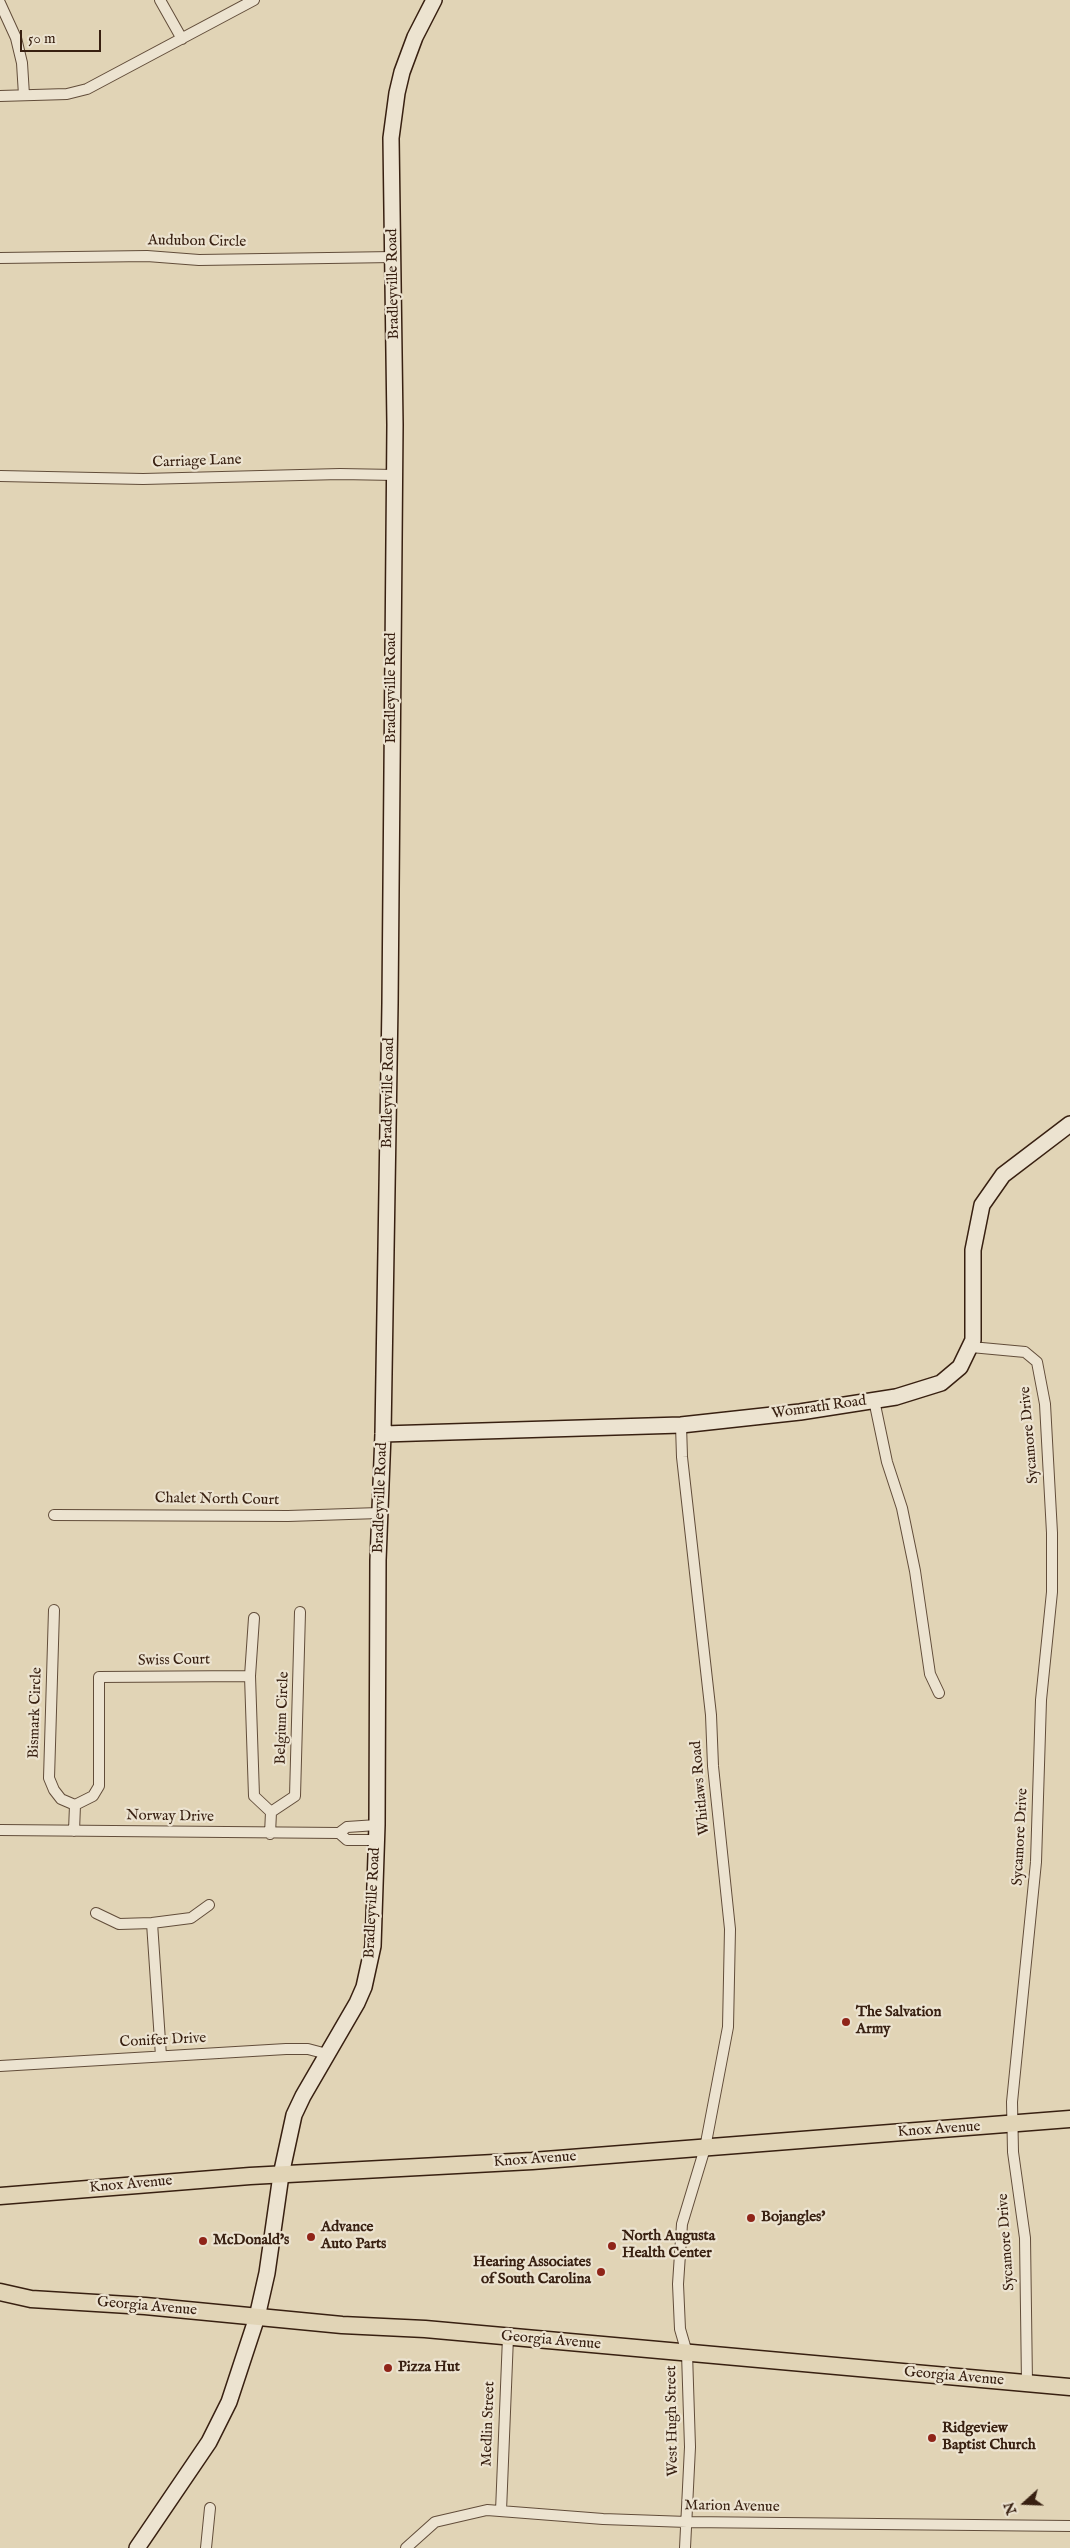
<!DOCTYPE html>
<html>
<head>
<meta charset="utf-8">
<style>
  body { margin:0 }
  #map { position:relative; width:1070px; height:2548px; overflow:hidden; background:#e1d4b6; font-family:"IM FELL English",serif }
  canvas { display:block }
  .north { position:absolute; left:1000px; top:2478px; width:50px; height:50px; -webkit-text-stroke:4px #ece3d0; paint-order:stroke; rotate:250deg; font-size:14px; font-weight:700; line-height:20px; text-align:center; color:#382011 }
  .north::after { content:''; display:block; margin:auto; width:18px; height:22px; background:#382011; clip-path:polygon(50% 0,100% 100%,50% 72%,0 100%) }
  .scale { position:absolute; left:20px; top:30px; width:81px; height:22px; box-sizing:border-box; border:2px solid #382011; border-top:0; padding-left:6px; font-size:15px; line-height:18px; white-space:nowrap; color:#382011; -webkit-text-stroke:4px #ece3d0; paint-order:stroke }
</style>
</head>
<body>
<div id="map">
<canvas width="1070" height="2548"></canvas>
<div class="north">N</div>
<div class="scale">50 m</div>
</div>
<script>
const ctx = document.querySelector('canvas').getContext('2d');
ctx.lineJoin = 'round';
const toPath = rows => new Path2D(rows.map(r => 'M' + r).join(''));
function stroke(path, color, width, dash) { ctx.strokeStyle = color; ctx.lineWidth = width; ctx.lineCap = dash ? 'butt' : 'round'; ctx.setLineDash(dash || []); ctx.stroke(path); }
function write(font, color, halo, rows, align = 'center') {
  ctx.font = font + ' "IM FELL English",serif'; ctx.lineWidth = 4.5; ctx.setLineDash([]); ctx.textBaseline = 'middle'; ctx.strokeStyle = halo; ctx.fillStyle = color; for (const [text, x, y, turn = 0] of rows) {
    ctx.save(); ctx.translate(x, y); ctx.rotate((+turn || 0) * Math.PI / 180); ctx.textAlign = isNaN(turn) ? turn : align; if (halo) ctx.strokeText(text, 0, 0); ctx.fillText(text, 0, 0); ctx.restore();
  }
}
const street = toPath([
  [160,0,182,39],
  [0,3,16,38,22,63,24,95],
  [0,96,67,94,87,89,254,0],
  [0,258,147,256,199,260,393,257],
  [0,476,143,479,340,474,395,475],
  [971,1347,1025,1352,1037,1362,1045,1404,1052,1533,1052,1592,1041,1700,1036,1862,1012,2102,1013,2152,1025,2238,1027,2383],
  [874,1400,887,1462,902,1508,915,1571,930,1674,939,1693],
  [681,1425,682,1457,711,1715,713,1766,730,1929,728,2027,705,2148,682,2224,678,2284,680,2329,687,2353,690,2447,685,2548],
  [54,1515,288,1516,379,1513],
  [54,1610,49,1778,54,1790,61,1799,75,1805],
  [254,1618,250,1676,254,1796,271,1812,270,1834],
  [271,1812,295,1796,300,1612],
  [0,1830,339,1833,347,1827,377,1825],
  [74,1831,75,1805,93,1796,99,1786,99,1677,250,1676],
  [339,1833,347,1840,376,1840],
  [96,1913,119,1924,152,1923,191,1918,209,1905],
  [152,1923,161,2056],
  [0,2066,286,2049,308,2049,327,2054],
  [501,2511,508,2337],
  [206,2548,210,2508],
  [406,2548,435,2522,487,2510,603,2519,687,2522,1070,2526]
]);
const secondary = toPath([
  [383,1434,681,1425,800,1412,896,1397,941,1383,960,1367,973,1340,973,1250,982,1205,1003,1175,1070,1124],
  [137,2548,209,2442,229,2402,257,2317,267,2273,281,2175,294,2115,303,2096,357,2003,364,1987,373,1946,377,1825,378,1560,383,1434,390,1004,395,425,391,138,397,93,402,72,415,37,434,0]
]);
const primary = toPath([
  [0,2196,250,2176,532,2161,1070,2119],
  [0,2292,31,2299,145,2306,342,2325,425,2329,1070,2387]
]);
const markers = [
  [846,2022,5,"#8f2418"],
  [751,2218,5,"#8f2418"],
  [311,2237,5,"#8f2418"],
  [203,2241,5,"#8f2418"],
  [612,2246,5,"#8f2418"],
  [601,2272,5,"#8f2418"],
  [388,2368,5,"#8f2418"],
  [932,2438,5,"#8f2418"]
];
const streetNames = [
  ["Audubon Circle",197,242,1],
  ["Bradleyville Road",394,284,-91],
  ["Carriage Lane",197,462,-2],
  ["Bradleyville Road",392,688,-90],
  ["Bradleyville Road",389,1093,-89],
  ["Womrath Road",819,1408,-8],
  ["Sycamore Drive",1030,1435,-95],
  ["Bradleyville Road",381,1498,-88],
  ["Chalet North Court",217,1500,1],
  ["Swiss Court",174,1661,-1],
  ["Bismark Circle",36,1713,-88],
  ["Belgium Circle",283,1718,-88],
  ["Whitlaws Road",701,1788,-95],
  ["Norway Drive",170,1817,1],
  ["Sycamore Drive",1021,1837,-87],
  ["Bradleyville Road",373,1903,-87],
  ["Conifer Drive",163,2041,-3],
  ["Knox Avenue",939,2130,-4],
  ["Knox Avenue",535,2160,-4],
  ["Knox Avenue",131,2185,-5],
  ["Sycamore Drive",1007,2242,-94],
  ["Georgia Avenue",147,2307,5],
  ["Georgia Avenue",551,2341,5],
  ["Georgia Avenue",954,2377,5],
  ["West Hugh Street",673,2421,-91],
  ["Medlin Street",489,2424,-88],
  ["Marion Avenue",732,2507,1]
];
const poiNames = [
  ["The Salvation",856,2013],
  ["Army",856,2030],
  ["Bojangles'",761,2218],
  ["Advance",321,2228],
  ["Auto Parts",321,2245],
  ["North Augusta",622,2237],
  ["Health Center",622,2254],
  ["McDonald's",213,2241],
  ["Hearing Associates",591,2263,"right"],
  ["of South Carolina",591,2280,"right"],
  ["Pizza Hut",398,2368],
  ["Ridgeview",942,2429],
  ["Baptist Church",942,2446]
];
stroke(street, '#624d3a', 12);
stroke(secondary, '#382011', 18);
stroke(primary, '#382011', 19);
stroke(street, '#ece3d0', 10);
stroke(secondary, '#ece3d0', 15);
stroke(primary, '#e1d4b6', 16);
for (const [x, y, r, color] of markers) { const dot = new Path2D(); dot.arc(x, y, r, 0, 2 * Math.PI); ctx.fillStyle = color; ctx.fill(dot); stroke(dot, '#ece3d0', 2); }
write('15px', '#382011', '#ece3d0', streetNames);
write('bold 15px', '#382011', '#ece3d0', poiNames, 'left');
</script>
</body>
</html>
